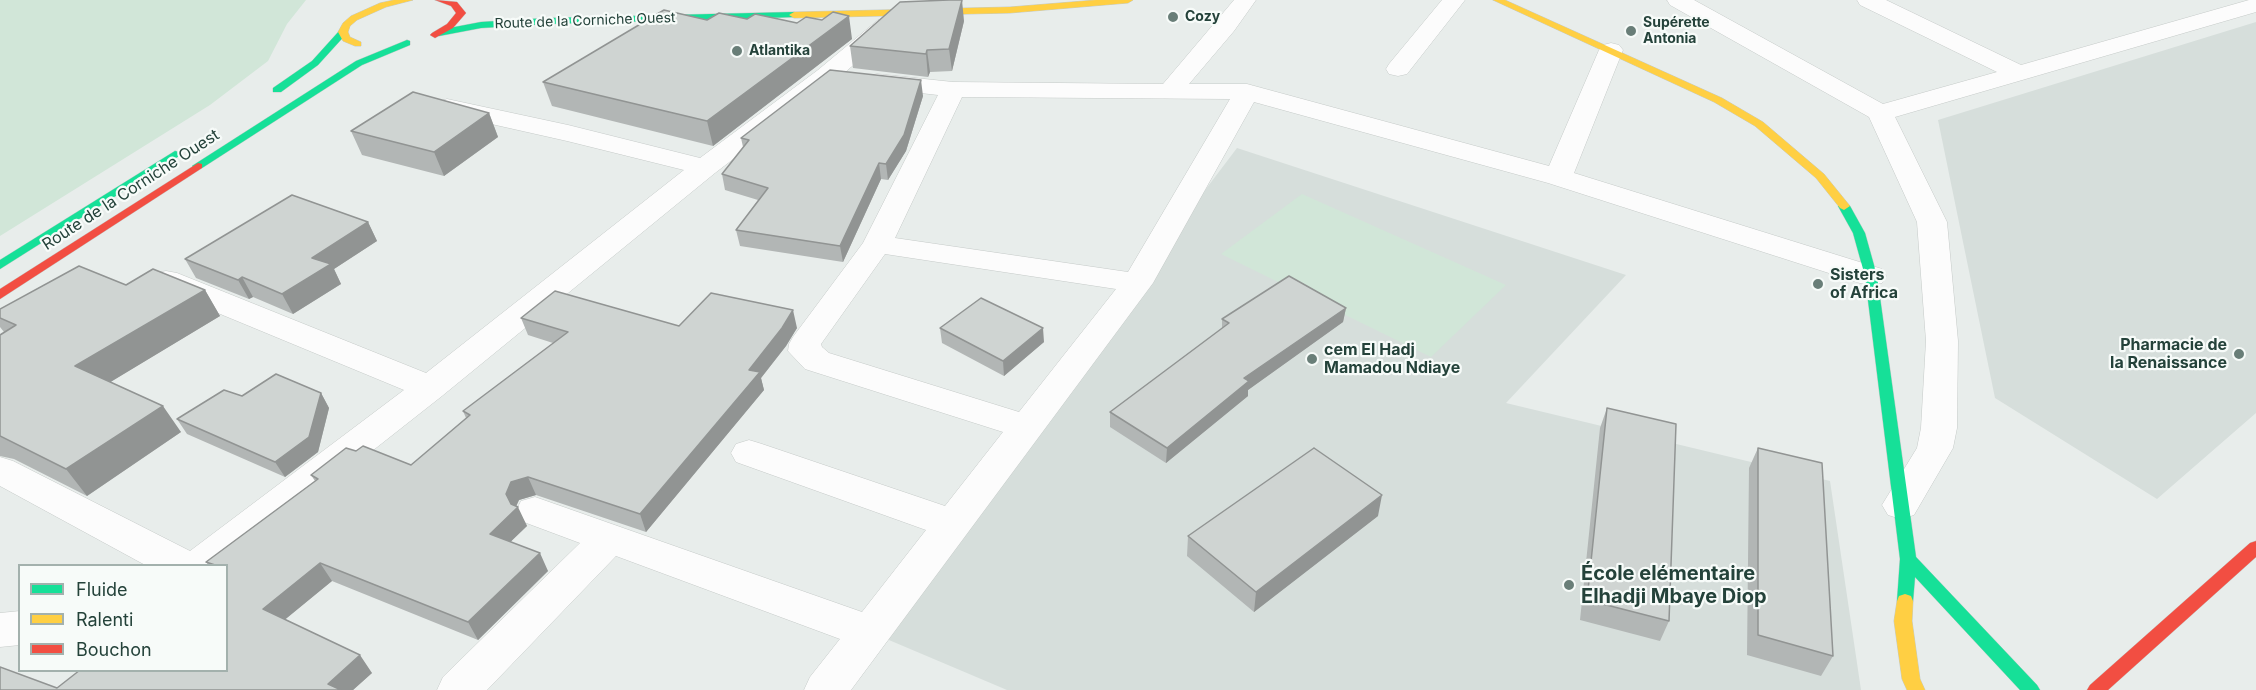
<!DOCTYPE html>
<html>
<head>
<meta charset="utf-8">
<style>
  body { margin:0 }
  #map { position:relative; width:2256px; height:690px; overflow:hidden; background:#e8edeb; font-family:Inter,sans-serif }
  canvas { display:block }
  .legend { position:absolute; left:18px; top:564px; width:210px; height:108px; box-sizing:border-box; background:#f7fbf9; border:2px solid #a3b1ad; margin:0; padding:8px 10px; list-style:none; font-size:18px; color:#24423a }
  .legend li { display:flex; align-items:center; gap:12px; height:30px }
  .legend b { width:30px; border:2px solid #a3b1ad }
</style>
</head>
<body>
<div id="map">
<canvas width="2256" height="690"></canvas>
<ul class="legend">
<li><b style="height:8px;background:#16e098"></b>Fluide</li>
<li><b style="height:8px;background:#ffcf43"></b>Ralenti</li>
<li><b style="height:8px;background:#f24e42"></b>Bouchon</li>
</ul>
</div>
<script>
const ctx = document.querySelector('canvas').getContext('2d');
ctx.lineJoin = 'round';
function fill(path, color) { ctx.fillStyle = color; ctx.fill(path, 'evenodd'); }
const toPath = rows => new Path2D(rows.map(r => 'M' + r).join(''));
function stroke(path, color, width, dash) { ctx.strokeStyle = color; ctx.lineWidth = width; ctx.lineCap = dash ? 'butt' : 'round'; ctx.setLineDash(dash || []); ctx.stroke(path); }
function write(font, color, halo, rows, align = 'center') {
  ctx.font = font + ' Inter,sans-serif'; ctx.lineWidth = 4.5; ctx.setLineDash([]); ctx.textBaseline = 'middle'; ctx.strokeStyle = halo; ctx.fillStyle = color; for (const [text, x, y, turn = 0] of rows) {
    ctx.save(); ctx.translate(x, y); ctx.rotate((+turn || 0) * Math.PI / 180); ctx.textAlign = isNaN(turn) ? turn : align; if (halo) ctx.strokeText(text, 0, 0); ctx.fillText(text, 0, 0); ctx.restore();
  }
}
const built = toPath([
  [2256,22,2256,413,2157,499,1995,398,1938,120],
  [1237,148,1626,275,1506,403,1830,481,1861,690,1007,690,870,632]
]);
const green = toPath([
  [0,0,306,0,287,24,268,61,210,105,0,236],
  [1302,194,1506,285,1431,357,1221,254]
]);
const street = toPath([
  [1234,0,1256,0,1234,31,1189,84,1247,84,1549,166,1599,50,1603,45,1611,43,1619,45,1623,50,1574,173,1882,269,1886,276,1882,283,1871,285,1860,283,1548,183,1254,102,1153,283,851,690,804,690,810,677,840,639,616,556,487,690,437,690,443,677,580,543,521,521,516,511,521,501,535,497,862,612,926,530,736,462,731,453,736,444,749,440,762,444,945,506,1003,432,805,369,788,351,789,344,793,337,863,243,938,95,877,88,868,86,865,81,868,76,877,74,953,82,1163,84,1234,0],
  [962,97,1230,99,1128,272,895,238,962,97],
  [885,254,1116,289,1019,412,829,353,822,347,821,344,885,254],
  [1442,0,1465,0,1407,74,1398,76,1389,74,1386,69,1389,64,1442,0],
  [1667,0,1694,0,1883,104,1997,72,1860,5,1857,0,1886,0,2021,65,2249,0,2256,0,2256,12,1895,117,1947,222,1958,341,1957,428,1953,448,1914,515,1901,519,1888,515,1882,505,1917,448,1921,428,1926,341,1917,222,1869,117,1670,5,1667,0],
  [886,18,894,20,897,25,894,30,836,80,715,173,442,396,226,566,147,566,0,486,0,457,13,461,190,551,404,390,155,287,151,280,155,273,166,271,177,273,426,373,684,170,567,141,438,112,434,107,438,102,447,99,568,125,700,158,818,70,878,20,886,18],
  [20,611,20,645,0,647,0,613,20,611]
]);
const fast = toPath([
  [794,12,799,15,797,17,547,24,481,28,439,36,434,33,439,30,481,22,547,18,794,12],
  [340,30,348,32,318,65,281,92,273,92,273,88,312,61,340,30],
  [407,40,410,41,410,45,362,65,202,168,194,168,192,166,356,61,407,40],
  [175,151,179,152,179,156,0,269,0,260,175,151],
  [1844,202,1850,206,1865,233,1877,276,1916,557,2037,685,2040,690,2020,690,1915,577,1913,601,1911,606,1905,608,1899,606,1897,601,1900,559,1865,276,1853,233,1838,206,1844,202]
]);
const slow = toPath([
  [394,0,413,0,386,7,357,20,350,26,348,32,350,37,361,42,361,46,355,46,343,41,338,32,343,23,351,16,380,3,394,0],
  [1096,0,1133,0,1128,3,1010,13,794,18,789,15,794,12,1010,7,1096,0],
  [1493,0,1505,0,1722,98,1763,122,1824,174,1850,206,1844,210,1840,208,1816,178,1755,126,1714,102,1493,0],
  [1905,594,1911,596,1913,601,1912,621,1920,679,1925,690,1907,690,1902,679,1894,621,1897,601,1899,596,1905,594]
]);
const jam = toPath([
  [435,0,457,2,466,13,453,28,435,38,430,35,432,33,447,24,456,13,451,6,435,0],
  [198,163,202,164,202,168,0,299,0,289,198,163],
  [2256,541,2256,557,2108,690,2087,690,2090,685,2250,543,2256,541]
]);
const wall = toPath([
  [747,19,852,39,713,146,552,106,543,82,707,20],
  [964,21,952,71,930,72,928,77,853,68,850,46],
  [923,96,906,151,888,180,881,179,843,262,740,246,736,230,758,200,725,190,722,174,743,147,741,138],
  [489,113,498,137,444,176,362,155,351,131],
  [368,222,377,241,334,269,341,284,293,314,253,297,249,299,196,278,185,259],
  [126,285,205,290,220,316,110,382,181,432,87,496,14,459,0,456,0,335,4,332,0,327,0,309],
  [1346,308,1343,322,1248,390,1248,396,1166,463,1110,427,1110,412,1222,329,1222,319],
  [521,318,679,326,797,328,786,346,761,378,764,390,646,532,536,495,519,500,516,506,527,526,510,542,548,571,478,640,332,581,285,619,372,673,353,690,0,690,57,688,226,566,209,566,206,562,315,481,311,475,356,451,411,465,466,418,463,411,553,343,528,335],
  [940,328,1044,342,1004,376,942,343],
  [321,393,329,408,318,452,285,477,187,434,177,419],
  [1607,408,1669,621,1660,641,1580,620,1600,428],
  [1758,448,1833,656,1821,676,1747,655,1749,468],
  [1378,516,1254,612,1187,556,1188,536]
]);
const shadedWall = toPath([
  [962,0,964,21,952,71,949,49],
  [849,16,852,39,713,146,707,121],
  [927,50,930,72,928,77,926,54],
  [921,80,923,96,906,151,888,180,886,164],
  [489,113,498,137,444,176,434,152],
  [879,163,881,179,843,262,840,246],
  [368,222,377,241,334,269,341,284,293,314,282,294,312,258],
  [242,277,253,297,249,299,238,280],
  [205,290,220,316,94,392,75,366],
  [1346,308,1343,322,1248,390,1248,396,1166,463,1167,448,1244,378],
  [793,310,797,328,786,346,761,378,764,390,646,532,640,514,749,370],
  [1043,328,1044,342,1004,376,1003,361],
  [321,393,329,408,318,452,285,477,275,462],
  [163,406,181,432,87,496,66,469],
  [528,477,536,495,519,500,514,511,518,507,527,526,499,553,490,534,511,482],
  [1382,495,1378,516,1254,612,1256,592],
  [540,553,548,571,478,640,468,622],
  [320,563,332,581,276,627,263,609],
  [360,655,372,673,353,690,332,690,328,684]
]);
const building = toPath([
  [949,0,962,0,949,49,927,50,926,54,850,46,900,2,949,0],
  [664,10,707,20,719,13,747,19,755,14,797,23,806,17,822,20,833,12,849,16,707,121,543,82,664,10],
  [830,70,921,80,904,135,886,164,879,163,840,246,736,230,768,188,722,174,749,140,741,138,830,70],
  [413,92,489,113,434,152,351,131,413,92],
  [292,195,368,222,312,258,331,264,282,294,242,277,238,280,185,259,292,195],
  [79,266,126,285,153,269,205,290,75,366,163,406,66,469,0,436,0,335,16,325,0,318,0,309,79,266],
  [1289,276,1346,308,1244,378,1249,381,1167,448,1110,412,1229,323,1222,319,1289,276],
  [555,291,679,326,711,293,793,310,782,328,749,370,760,372,640,514,528,477,511,482,506,494,511,504,518,507,490,534,540,553,468,622,320,563,263,609,360,655,328,684,341,690,0,690,0,667,57,688,80,670,226,670,226,566,214,566,215,565,206,562,318,479,311,475,346,448,356,451,363,446,411,465,470,415,463,411,568,332,521,318,555,291],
  [981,298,1043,328,1003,361,940,328,981,298],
  [276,374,321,393,309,437,275,462,177,419,224,390,242,396,276,374],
  [1607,408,1676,424,1669,621,1587,600,1607,408],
  [1314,448,1382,495,1256,592,1188,536,1314,448],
  [1758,448,1822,463,1833,656,1758,635,1758,448]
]);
const markers = [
  [1173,17,6,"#697e78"],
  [1631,31,6,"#697e78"],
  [737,51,6,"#697e78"],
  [1818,284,6,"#697e78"],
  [2239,354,6,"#697e78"],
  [1312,359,6,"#697e78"],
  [1569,585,6,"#697e78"]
];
const farPoinames = [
  ["Cozy",1185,17],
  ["Supérette",1643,23],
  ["Antonia",1643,39],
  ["Atlantika",749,51]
];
const farStreetnames = [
  ["Route de la Corniche Ouest",585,21,-2]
];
const streetNames = [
  ["Route de la Corniche Ouest",131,190,-33]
];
const poiNames = [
  ["Sisters",1830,275],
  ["of Africa",1830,293],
  ["Pharmacie de",2227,345,"right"],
  ["la Renaissance",2227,363,"right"],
  ["cem El Hadj",1324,350],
  ["Mamadou Ndiaye",1324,368]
];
const nearPoinames = [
  ["École elémentaire",1581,574],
  ["Elhadji Mbaye Diop",1581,597]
];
fill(built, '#d6dedb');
fill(green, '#d1e6d8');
stroke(street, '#c5cac8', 1);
stroke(fast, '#c3cbc8', 1);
stroke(slow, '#c3cbc8', 1);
stroke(jam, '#c3cbc8', 1);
fill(street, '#fcfcfc');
fill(fast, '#16e098');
fill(slow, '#ffcf43');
fill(jam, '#f24e42');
fill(wall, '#b2b6b5');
fill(shadedWall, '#919493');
fill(building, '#cfd4d2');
stroke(building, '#919493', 1.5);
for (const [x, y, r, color] of markers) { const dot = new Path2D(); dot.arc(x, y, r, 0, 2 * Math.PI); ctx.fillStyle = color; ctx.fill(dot); stroke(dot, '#f7fbf9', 2); }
write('bold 14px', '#24423a', '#f7fbf9', farPoinames, 'left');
write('14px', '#24423a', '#f7fbf9', farStreetnames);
write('16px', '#24423a', '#f7fbf9', streetNames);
write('bold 16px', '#24423a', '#f7fbf9', poiNames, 'left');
write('bold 20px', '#24423a', '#f7fbf9', nearPoinames, 'left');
</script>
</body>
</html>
